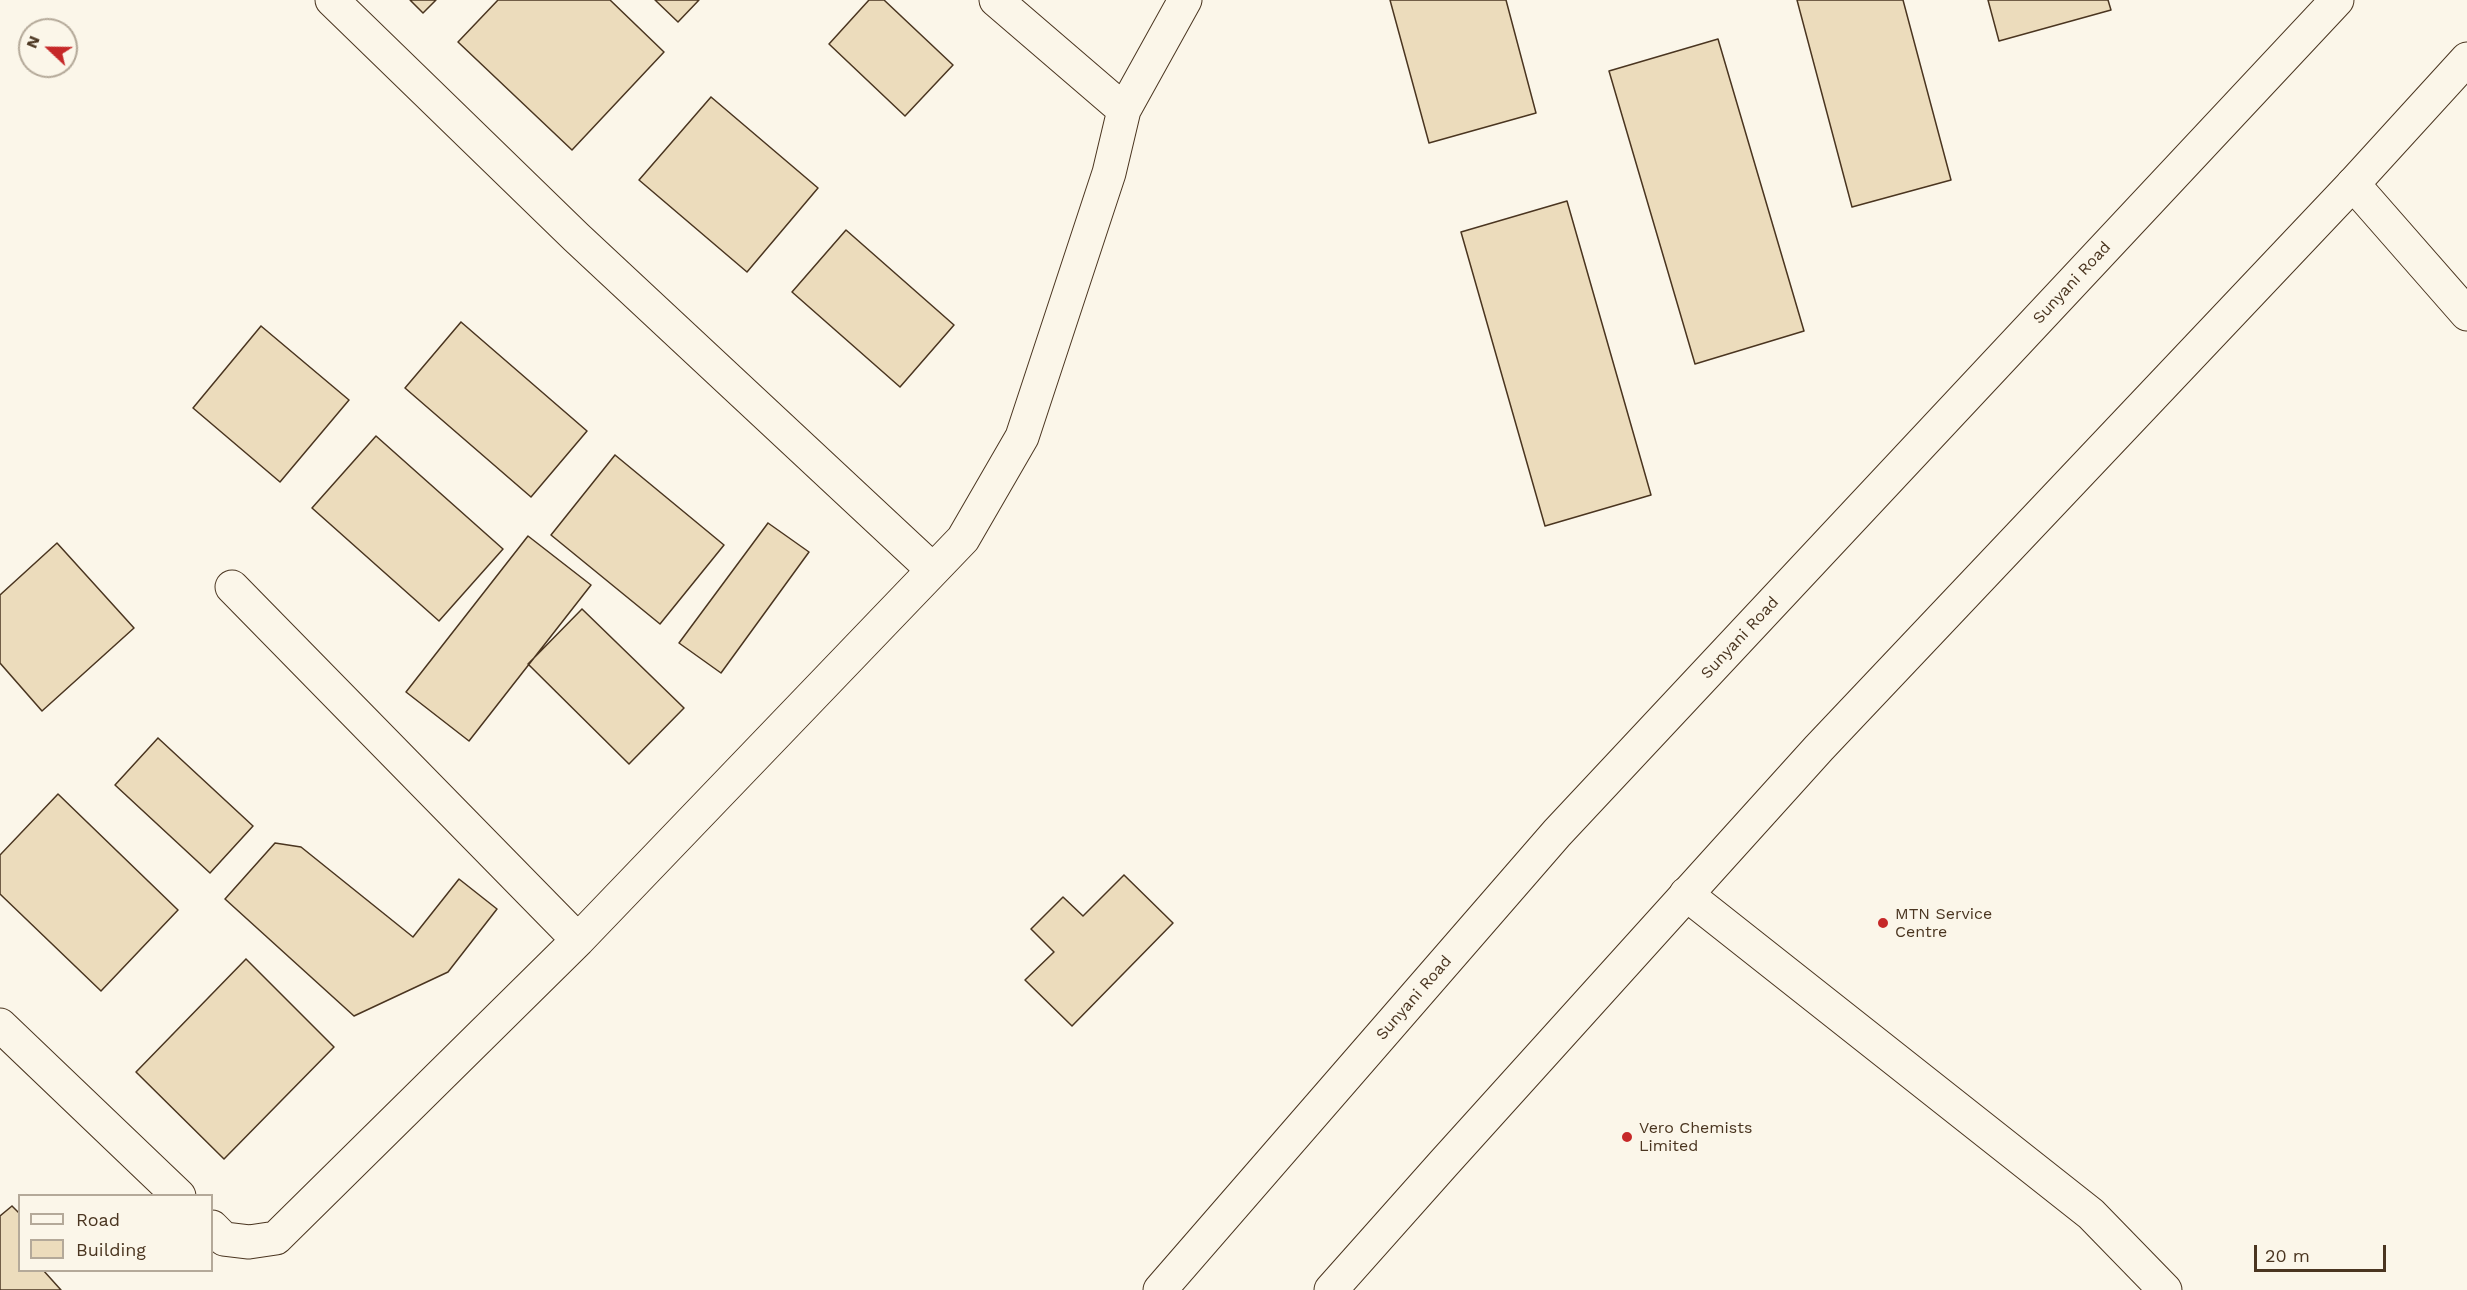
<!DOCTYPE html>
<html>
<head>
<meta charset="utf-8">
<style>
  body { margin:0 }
  #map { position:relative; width:2467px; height:1290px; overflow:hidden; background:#fbf6e9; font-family:"Work Sans",sans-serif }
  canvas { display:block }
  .legend { position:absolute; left:18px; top:1194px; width:195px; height:78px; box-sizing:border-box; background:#fbf6e9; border:2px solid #b4a999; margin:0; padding:8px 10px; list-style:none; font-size:18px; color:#4a3520 }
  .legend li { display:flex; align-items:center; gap:12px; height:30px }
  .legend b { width:30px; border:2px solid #b4a999 }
  .north { position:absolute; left:18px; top:18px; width:60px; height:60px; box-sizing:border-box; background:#fbf6e9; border:2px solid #b4a999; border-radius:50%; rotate:292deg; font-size:16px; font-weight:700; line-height:24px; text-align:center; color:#4a3520 }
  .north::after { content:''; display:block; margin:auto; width:21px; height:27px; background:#c62828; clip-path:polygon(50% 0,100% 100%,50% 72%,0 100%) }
  .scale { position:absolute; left:2254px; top:1245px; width:132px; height:27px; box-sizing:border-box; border:3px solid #4a3520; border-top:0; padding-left:8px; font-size:18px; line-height:21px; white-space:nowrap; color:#4a3520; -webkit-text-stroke:4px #fbf6e9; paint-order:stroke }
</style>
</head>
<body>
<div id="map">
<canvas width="2467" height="1290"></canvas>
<ul class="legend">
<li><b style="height:8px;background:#fbf6e9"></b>Road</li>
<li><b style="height:16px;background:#ecdcbc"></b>Building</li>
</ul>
<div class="north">N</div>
<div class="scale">20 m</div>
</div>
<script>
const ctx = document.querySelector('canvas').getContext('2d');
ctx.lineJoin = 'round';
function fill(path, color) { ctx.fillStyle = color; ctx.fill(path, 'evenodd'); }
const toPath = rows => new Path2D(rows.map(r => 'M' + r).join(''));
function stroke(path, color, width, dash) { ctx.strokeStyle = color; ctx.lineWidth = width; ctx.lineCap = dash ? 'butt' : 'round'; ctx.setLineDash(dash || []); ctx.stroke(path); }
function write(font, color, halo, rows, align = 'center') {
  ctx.font = font + ' "Work Sans",sans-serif'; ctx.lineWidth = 4.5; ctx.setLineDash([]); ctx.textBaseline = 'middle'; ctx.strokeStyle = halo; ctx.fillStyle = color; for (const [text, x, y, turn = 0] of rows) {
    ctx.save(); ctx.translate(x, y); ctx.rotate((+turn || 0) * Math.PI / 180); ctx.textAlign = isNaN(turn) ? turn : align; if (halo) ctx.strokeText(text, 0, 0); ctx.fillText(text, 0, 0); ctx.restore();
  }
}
const building = toPath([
  [410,0,436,0,423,13,410,0],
  [498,0,610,0,664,52,572,150,458,42,498,0],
  [655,0,699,0,678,22,655,0],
  [869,0,884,0,953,65,905,116,829,44,869,0],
  [1390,0,1506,0,1536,113,1429,143,1390,0],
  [1797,0,1903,0,1951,180,1852,207,1797,0],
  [1988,0,2108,0,2111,10,1999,41,1988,0],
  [1718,39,1804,331,1695,364,1609,71,1718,39],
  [711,97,818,188,747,272,639,180,711,97],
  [1567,201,1651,495,1545,526,1461,232,1567,201],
  [846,230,954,325,900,387,792,292,846,230],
  [461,322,587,431,531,497,405,388,461,322],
  [261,326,349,400,280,482,193,408,261,326],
  [376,436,503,549,439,621,312,508,376,436],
  [615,455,724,545,660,624,551,535,615,455],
  [768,523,809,552,721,673,679,643,768,523],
  [528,536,591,585,469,741,406,692,528,536],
  [57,543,134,628,42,711,0,663,0,595,57,543],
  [582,609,684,708,629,764,528,664,582,609],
  [158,738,253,826,210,873,115,785,158,738],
  [58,794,178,910,101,991,0,894,0,855,58,794],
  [275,843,301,847,413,937,459,879,497,909,448,972,354,1016,225,899,275,843],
  [1124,875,1173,923,1072,1026,1025,980,1054,952,1031,929,1063,897,1083,916,1124,875],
  [246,959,334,1047,224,1159,136,1072,246,959],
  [12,1206,20,1214,20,1270,43,1270,61,1290,0,1290,0,1216,12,1206]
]);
const minor = toPath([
  [332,0,576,237,933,570],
  [996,0,1124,110],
  [2353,184,2467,314],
  [232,587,578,940],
  [1686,894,2091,1214,2165,1290],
  [0,1025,179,1196],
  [212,1227,224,1239,249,1242,276,1238,578,940,963,539,1022,437,1109,173,1124,110,1185,0]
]);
const primary = toPath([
  [1160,1290,1557,833,2337,0],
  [1331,1290,1444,1163,1819,748,2353,184,2467,59]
]);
const markers = [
  [1883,923,6,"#c62828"],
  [1627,1137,6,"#c62828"]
];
const streetNames = [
  ["Sunyani Road",2072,283,-47],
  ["Sunyani Road",1740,638,-47],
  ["Sunyani Road",1414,998,-49]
];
const poiNames = [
  ["MTN Service",1895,914],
  ["Centre",1895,932],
  ["Vero Chemists",1639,1128],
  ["Limited",1639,1146]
];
fill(building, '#ecdcbc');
stroke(building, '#4a3520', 1.5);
stroke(minor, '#4a3520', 35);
stroke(primary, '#4a3520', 35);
stroke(minor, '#fbf6e9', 33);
stroke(primary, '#fbf6e9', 33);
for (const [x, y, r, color] of markers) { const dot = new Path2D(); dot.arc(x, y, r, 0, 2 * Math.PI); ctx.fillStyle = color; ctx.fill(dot); stroke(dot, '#fbf6e9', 2); }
write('16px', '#4a3520', '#fbf6e9', streetNames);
write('16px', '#4a3520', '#fbf6e9', poiNames, 'left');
</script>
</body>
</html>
